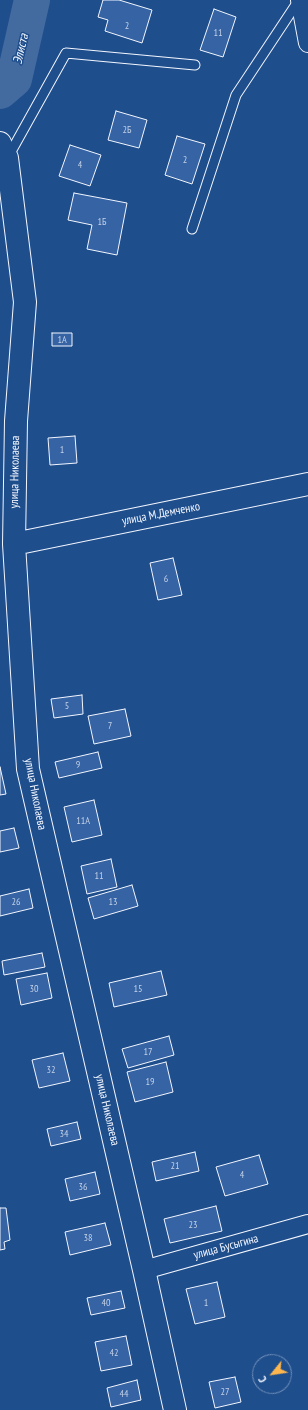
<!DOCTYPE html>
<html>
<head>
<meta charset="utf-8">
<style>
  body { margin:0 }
  #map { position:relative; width:308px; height:1410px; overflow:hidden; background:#1f4e8c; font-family:"PT Sans Narrow",sans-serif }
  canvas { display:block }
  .north { position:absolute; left:252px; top:1354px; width:40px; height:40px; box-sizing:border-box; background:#1f4e8c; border:1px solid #7391ba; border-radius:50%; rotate:240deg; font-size:11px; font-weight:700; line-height:16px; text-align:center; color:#f2f6ff }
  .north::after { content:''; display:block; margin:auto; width:14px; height:18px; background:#ffb74d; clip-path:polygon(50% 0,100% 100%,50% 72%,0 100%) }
</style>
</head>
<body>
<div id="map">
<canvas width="308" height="1410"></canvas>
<div class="north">С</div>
</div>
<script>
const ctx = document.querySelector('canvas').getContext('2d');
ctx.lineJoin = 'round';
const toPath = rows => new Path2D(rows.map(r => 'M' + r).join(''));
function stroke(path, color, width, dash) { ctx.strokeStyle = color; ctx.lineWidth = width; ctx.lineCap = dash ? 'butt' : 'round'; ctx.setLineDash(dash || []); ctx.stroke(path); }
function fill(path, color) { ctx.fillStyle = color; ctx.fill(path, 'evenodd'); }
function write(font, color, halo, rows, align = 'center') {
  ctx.font = font + ' "PT Sans Narrow",sans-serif'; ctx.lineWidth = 3; ctx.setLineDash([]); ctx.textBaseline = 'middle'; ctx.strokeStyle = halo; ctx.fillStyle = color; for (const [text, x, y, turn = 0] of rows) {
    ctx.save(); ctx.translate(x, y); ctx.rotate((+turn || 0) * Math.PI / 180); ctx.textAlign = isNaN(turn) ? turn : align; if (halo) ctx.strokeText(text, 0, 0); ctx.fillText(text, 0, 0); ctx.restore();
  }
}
const river = toPath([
  [0,91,14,79,32,0]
]);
const building = toPath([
  [103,0,119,0,152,10,142,43,105,31,108,20,98,17,103,0],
  [214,9,236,17,223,57,200,50,214,9],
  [116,111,147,120,139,148,108,140,116,111],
  [177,136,205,144,192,184,165,175,177,136],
  [70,145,101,155,90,186,59,176,70,145],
  [74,193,127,203,117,255,87,249,92,225,68,220,74,193],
  [52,333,72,333,72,346,52,346,52,333],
  [75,436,77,463,50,465,48,438,75,436],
  [173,558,182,595,158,600,150,563,173,558],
  [82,695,83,714,54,718,51,699,82,695],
  [125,709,131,736,94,744,88,716,125,709],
  [98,752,102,768,59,778,55,762,98,752],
  [0,767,6,794,0,795,0,767],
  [94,800,102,835,72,842,64,807,94,800],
  [14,828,19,848,0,852,0,831,14,828],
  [111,859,117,887,87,894,81,866,111,859],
  [132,885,138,906,94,919,88,898,132,885],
  [29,889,33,908,0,916,0,896,29,889],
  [42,953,45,967,4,975,2,961,42,953],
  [161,971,167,995,114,1007,109,983,161,971],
  [47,973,52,998,21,1005,16,979,47,973],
  [169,1036,174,1055,128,1068,122,1049,169,1036],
  [63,1053,70,1081,39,1088,32,1060,63,1053],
  [166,1062,173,1092,135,1102,127,1072,166,1062],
  [77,1122,81,1139,51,1146,47,1129,77,1122],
  [195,1152,199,1171,156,1181,152,1162,195,1152],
  [259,1155,268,1184,225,1196,216,1167,259,1155],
  [95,1172,100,1194,70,1201,65,1179,95,1172],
  [216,1206,222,1231,170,1243,164,1219,216,1206],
  [0,1208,6,1208,10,1240,4,1242,5,1249,0,1250,0,1208],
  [105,1223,111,1245,70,1255,65,1232,105,1223],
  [217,1282,225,1317,195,1324,186,1289,217,1282],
  [121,1291,125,1308,91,1315,87,1298,121,1291],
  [126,1336,132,1365,101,1371,95,1342,126,1336],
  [235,1377,241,1402,215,1408,209,1382,235,1377],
  [137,1380,141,1400,111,1407,107,1388,137,1380]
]);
const lane = toPath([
  [8,157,66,53,195,65],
  [192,229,236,95,299,0]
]);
const street = toPath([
  [300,0,308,43],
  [144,1270,308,1224]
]);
const secondary = toPath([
  [0,143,7,158,25,302,16,421,14,544,28,769,144,1270,175,1410],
  [14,544,308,484]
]);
const numberNames = [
  ["2",127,26],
  ["11",218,33],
  ["2Б",127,130],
  ["2",185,160],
  ["4",80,165],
  ["1Б",102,222],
  ["1А",62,340],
  ["1",62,450],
  ["6",166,579],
  ["5",67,706],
  ["7",110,726],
  ["9",78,765],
  ["11А",83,821],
  ["11",99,876],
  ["26",16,902],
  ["13",113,902],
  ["30",34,989],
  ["15",138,989],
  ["17",148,1052],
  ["32",51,1070],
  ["19",150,1082],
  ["34",64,1134],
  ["21",175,1166],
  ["4",242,1175],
  ["36",83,1187],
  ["23",193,1225],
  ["38",88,1238],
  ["40",106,1303],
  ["1",206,1303],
  ["42",114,1353],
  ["27",225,1392],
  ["44",124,1394]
];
const streetNames = [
  ["улица Николаева",15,472,-89],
  ["улица М.Демченко",161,514,-11],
  ["улица Николаева",35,794,79],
  ["улица Николаева",107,1110,77],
  ["улица Бусыгина",226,1247,-15]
];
const waterNames = [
  ["Элиста",21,49,-77]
];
stroke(river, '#446ba0', 36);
fill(building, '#3563a3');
stroke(building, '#f2f6ff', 1);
stroke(lane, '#f2f6ff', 11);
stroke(street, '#f2f6ff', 20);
stroke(secondary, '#f2f6ff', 24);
stroke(lane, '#1f4e8c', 9);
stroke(street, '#1f4e8c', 18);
stroke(secondary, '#1f4e8c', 22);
write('10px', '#c3d1e8', null, numberNames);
write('12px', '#f2f6ff', '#1f4e8c', streetNames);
write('italic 13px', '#f2f6ff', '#1f4e8c', waterNames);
</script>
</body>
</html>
